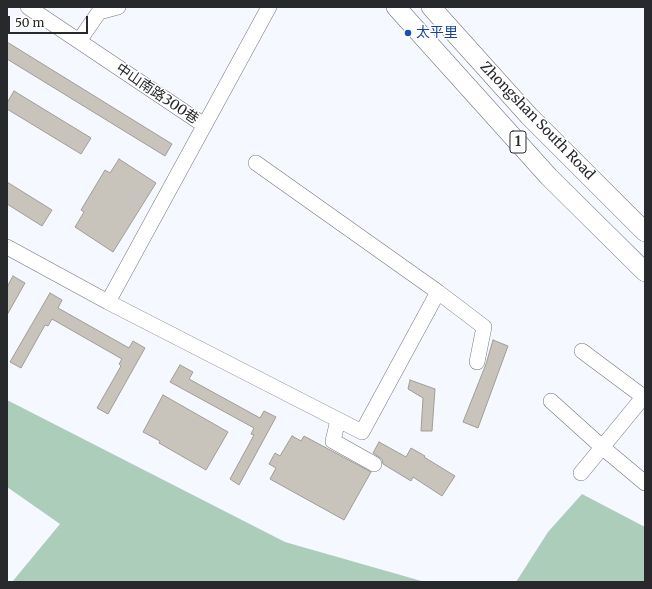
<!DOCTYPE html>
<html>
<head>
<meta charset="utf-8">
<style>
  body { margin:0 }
  #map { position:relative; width:652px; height:589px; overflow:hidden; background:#f6f8ff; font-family:Merriweather,serif }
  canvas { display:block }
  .frame { position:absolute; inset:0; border:8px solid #28292c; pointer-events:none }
  .scale { position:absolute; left:8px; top:16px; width:80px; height:18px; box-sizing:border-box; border:2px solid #28292c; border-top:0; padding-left:5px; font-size:12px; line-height:14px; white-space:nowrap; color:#28292c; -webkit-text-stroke:3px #fff; paint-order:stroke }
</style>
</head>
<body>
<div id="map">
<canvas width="652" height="589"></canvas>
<div class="frame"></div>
<div class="scale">50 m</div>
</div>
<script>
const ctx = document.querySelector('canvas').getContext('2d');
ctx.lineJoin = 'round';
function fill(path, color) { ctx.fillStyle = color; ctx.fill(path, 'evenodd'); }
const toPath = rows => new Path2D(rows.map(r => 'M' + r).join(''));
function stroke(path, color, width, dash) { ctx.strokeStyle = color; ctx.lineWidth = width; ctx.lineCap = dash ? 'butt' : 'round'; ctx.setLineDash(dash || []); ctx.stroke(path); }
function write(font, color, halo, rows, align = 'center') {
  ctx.font = font + ' Merriweather,"Noto Sans TC",serif'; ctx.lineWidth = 3; ctx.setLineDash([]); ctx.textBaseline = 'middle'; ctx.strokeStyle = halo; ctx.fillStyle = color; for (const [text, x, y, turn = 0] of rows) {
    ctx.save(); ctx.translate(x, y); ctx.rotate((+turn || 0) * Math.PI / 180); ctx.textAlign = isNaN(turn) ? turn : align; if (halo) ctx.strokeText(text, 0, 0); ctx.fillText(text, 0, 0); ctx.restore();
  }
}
const green = toPath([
  [7,400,285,542,425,582,12,582,60,524,7,487],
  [582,494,645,527,645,582,516,582,548,532]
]);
const building = toPath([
  [7,42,172,144,165,156,7,59,7,42],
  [14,91,91,138,81,154,7,109,7,103,14,91],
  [119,159,156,183,113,252,75,227,84,212,81,210,105,170,110,173,119,159],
  [7,182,52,210,42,226,7,204,7,182],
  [13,276,25,283,7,315,7,287,13,276],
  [50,293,62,300,58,308,129,348,133,341,145,348,108,414,97,408,121,366,119,364,122,359,52,319,48,326,45,325,21,368,10,362,50,293],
  [493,340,508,346,478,428,463,422,486,364,493,340],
  [180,365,193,372,189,379,260,418,264,411,276,417,239,485,230,479,254,435,251,434,254,428,170,382,180,365],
  [410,380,435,389,432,431,421,431,423,398,408,389,410,380],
  [163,395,228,432,206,470,159,443,160,441,143,432,163,395],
  [292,436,301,441,304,436,371,472,344,520,270,479,276,468,269,464,275,453,280,456,292,436],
  [379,442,406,457,411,448,425,456,424,457,455,476,442,496,413,477,411,481,383,464,382,459,373,453,379,442]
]);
const minor = toPath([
  [28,7,204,125],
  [269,7,108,302,362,432,438,292,484,327,477,362],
  [79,41,99,12,118,7],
  [256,163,438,292],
  [7,247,108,302],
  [582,351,645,398],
  [551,401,602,447,645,483],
  [338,420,333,441,374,464],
  [581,473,645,395]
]);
const major = toPath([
  [396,7,549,177,645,272],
  [431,7,529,116,645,232]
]);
const markers = [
  [408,33,4,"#1a4fb4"]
];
const shields = [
  [518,142,16]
];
const shieldNames = [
  ["1",518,142]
];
const transitNames = [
  ["太平里",416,33]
];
const streetNames = [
  ["中山南路300巷",157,94,34],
  ["Zhongshan South Road",537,121,46]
];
fill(green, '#adcdbb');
fill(building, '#c8c3bb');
stroke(building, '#a19c95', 1);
stroke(minor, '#73747d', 16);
stroke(major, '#73747d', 20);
stroke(minor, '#fff', 15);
stroke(major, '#fff', 19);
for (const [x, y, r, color] of markers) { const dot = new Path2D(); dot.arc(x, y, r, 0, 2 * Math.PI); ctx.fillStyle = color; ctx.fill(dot); stroke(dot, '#fff', 1.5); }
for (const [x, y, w] of shields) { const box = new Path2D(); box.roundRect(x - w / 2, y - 11, w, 22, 3); ctx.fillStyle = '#fff'; ctx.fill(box); stroke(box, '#28292c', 1); }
write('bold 13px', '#28292c', null, shieldNames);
write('14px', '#164399', '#fff', transitNames, 'left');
write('14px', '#28292c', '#fff', streetNames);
</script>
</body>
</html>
